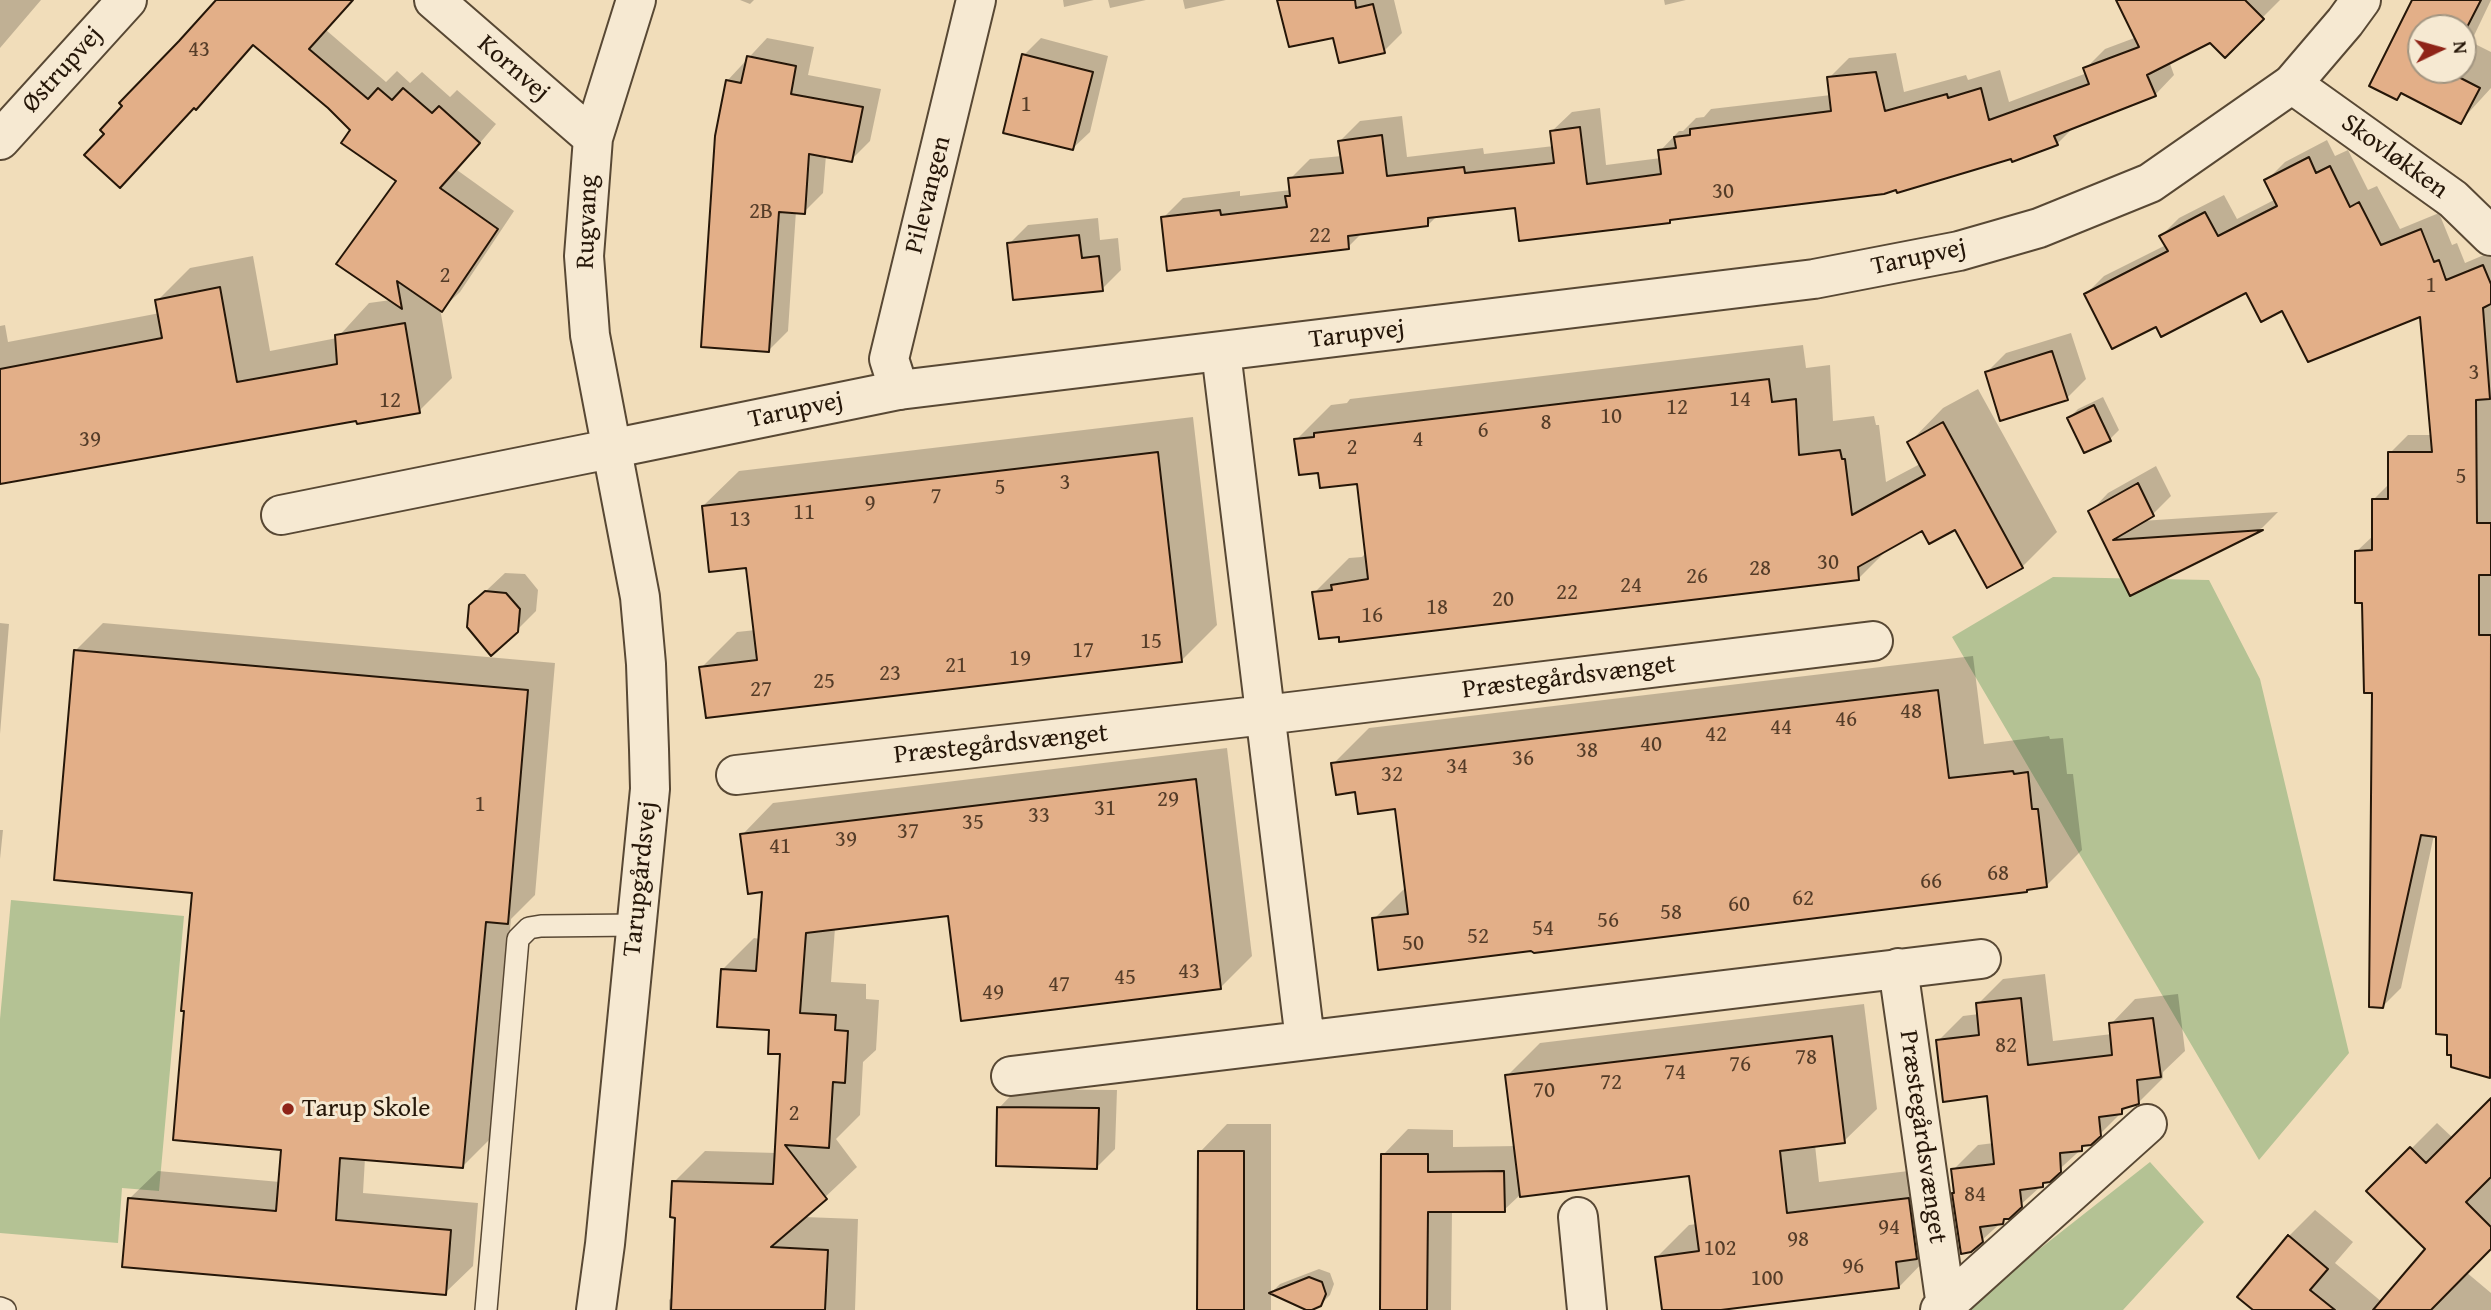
<!DOCTYPE html>
<html>
<head>
<meta charset="utf-8">
<style>
  body { margin:0 }
  #map { position:relative; width:2491px; height:1310px; overflow:hidden; background:#f1ddba; font-family:"Gentium Book Plus",serif }
  canvas { display:block }
  .north { position:absolute; left:2407px; top:14px; width:70px; height:70px; box-sizing:border-box; background:#f6e9d2; border:2px solid #a29581; border-radius:50%; rotate:85deg; font-size:19px; font-weight:700; line-height:28px; text-align:center; color:#251608 }
  .north::after { content:''; display:block; margin:auto; width:24px; height:32px; background:#8f2418; clip-path:polygon(50% 0,100% 100%,50% 72%,0 100%) }
</style>
</head>
<body>
<div id="map">
<canvas width="2491" height="1310"></canvas>
<div class="north">N</div>
</div>
<script>
const ctx = document.querySelector('canvas').getContext('2d');
ctx.lineJoin = 'round';
function fill(path, color) { ctx.fillStyle = color; ctx.fill(path, 'evenodd'); }
const toPath = rows => new Path2D(rows.map(r => 'M' + r).join(''));
function stroke(path, color, width, dash) { ctx.strokeStyle = color; ctx.lineWidth = width; ctx.lineCap = dash ? 'butt' : 'round'; ctx.setLineDash(dash || []); ctx.stroke(path); }
function write(font, color, halo, rows, align = 'center') {
  ctx.font = font + ' "Gentium Book Plus",serif'; ctx.lineWidth = 6; ctx.setLineDash([]); ctx.textBaseline = 'middle'; ctx.strokeStyle = halo; ctx.fillStyle = color; for (const [text, x, y, turn = 0] of rows) {
    ctx.save(); ctx.translate(x, y); ctx.rotate((+turn || 0) * Math.PI / 180); ctx.textAlign = isNaN(turn) ? turn : align; if (halo) ctx.strokeText(text, 0, 0); ctx.fillText(text, 0, 0); ctx.restore();
  }
}
const green = toPath([
  [2053,577,2209,580,2260,679,2349,1053,2259,1160,1952,637],
  [11,900,184,916,159,1191,122,1188,118,1243,0,1233,0,1019],
  [2150,1162,2204,1222,2123,1310,1962,1310]
]);
const shadow = toPath([
  [0,0,41,0,0,48],
  [218,0,353,0,326,30,386,82,397,71,410,83,422,72,450,97,457,90,496,124,457,170,514,211,460,292,442,309,440,308,452,378,419,411,358,419,0,482,0,326,5,325,8,342,160,313,157,301,190,268,253,256,270,351,337,338,369,303,391,300,398,180,329,107,254,44,196,108],
  [740,0,754,0,750,4],
  [1063,0,1094,0,1064,7],
  [1108,0,1146,0,1110,8],
  [1183,0,1226,0,1185,9],
  [1279,0,1394,0,1402,33,1384,51,1334,36],
  [1664,0,1686,0,1665,5],
  [2165,0,2280,0,2225,55,2210,41,2169,61,2174,75,2155,95,2075,126,2057,144,1897,188,1673,218,1669,222,1517,206,1437,216,1428,225,1363,232,1348,247,1163,218,1183,198,1240,191,1240,196,1291,190,1290,179,1310,159,1342,156,1340,141,1360,121,1402,116,1407,157,1483,148,1484,154,1554,146,1552,131,1572,112,1600,108,1606,165,1661,158,1660,151,1679,131,1683,131,1696,118,1704,117,1711,109,1831,95,1829,78,1849,58,1896,53,1904,92,1966,75,1968,80,2000,70,2009,102,2087,73,2085,69,2105,49,2137,37],
  [2414,0,2491,0,2471,42,2491,52,2491,88,2460,122,2403,92,2397,98],
  [2421,28,2463,28,2463,70,2421,70],
  [767,38,814,47,808,75,881,89,870,141,851,160,826,155,823,193,804,212,796,211,788,331,769,350,727,81],
  [1041,38,1108,56,1090,132,1073,148,1024,55],
  [2327,140,2335,156,2348,150,2368,190,2377,186,2400,229,2439,213,2452,245,2457,243,2465,263,2491,252,2491,1074,2489,1076,2438,835,2434,835,2401,988,2383,1006,2374,691,2357,551,2374,535,2373,500,2390,483,2390,453,2408,435,2432,435,2422,315,2283,308,2246,290,2156,325,2086,294,2104,276,2166,245,2161,236,2179,218,2224,195,2237,219,2276,199,2267,180,2285,162],
  [1098,218,1100,240,1118,238,1121,270,1102,289,1009,244,1028,225],
  [2071,333,2086,379,2067,398,1987,372,2006,353],
  [1803,345,1806,368,1830,365,1833,421,1874,416,1876,425,1879,425,1886,482,1920,464,1909,443,1943,408,1978,389,2057,532,2022,567,1955,528,1923,529,1889,548,1859,578,1340,635,1314,593,1349,558,1362,557,1367,552,1358,482,1320,471,1296,440,1331,405,1347,403,1350,399],
  [2103,397,2119,430,2110,439,2085,451,2069,418,2078,409],
  [1193,417,1217,625,1181,661,701,668,737,632,756,630,748,566,703,506,739,471],
  [2156,466,2171,496,2153,514,2141,521,2278,512,2262,528,2131,594,2090,512,2108,493],
  [505,573,525,574,538,590,536,611,517,630,470,606],
  [0,623,9,624,0,734],
  [103,623,555,663,535,895,511,919,490,1139,462,1167,365,1158,363,1193,478,1203,473,1266,445,1293,130,1198,158,1171,280,1182,283,1148,194,891,75,651],
  [1973,656,1984,744,2049,736,2050,739,2063,738,2067,774,2073,774,2082,850,2046,886,2029,888,2027,891,1374,919,1407,886,1397,807,1357,790,1333,764,1369,728],
  [1227,748,1252,956,1221,987,950,914,835,928,831,982,866,984,866,999,879,1000,876,1050,863,1062,860,1115,836,1139,857,1167,804,1217,858,1219,855,1310,669,1310,669,1300,673,1296,677,1216,674,1182,705,1151,777,1153,782,1053,771,1028,722,970,754,938,760,939,764,890,742,835,773,803],
  [0,830,3,830,0,859],
  [2045,974,2053,1041,2112,1034,2111,1024,2135,999,2178,994,2185,1051,2163,1072,2163,1078,2139,1102,2129,1105,2099,1135,2087,1144,1981,1241,1956,1192,1953,1170,1978,1145,1994,1143,1988,1094,1938,1041,1963,1016,1979,1014,1978,1004,2003,979],
  [1864,1004,1877,1109,1844,1141,1815,1145,1819,1182,1941,1167,1931,1254,1899,1287,1710,1310,1664,1310,1657,1257,1689,1225,1697,1224,1690,1174,1520,1195,1504,1210,1452,1210,1451,1310,1382,1310,1383,1155,1408,1129,1453,1130,1453,1147,1516,1146,1507,1076,1540,1043],
  [1017,1089,1117,1090,1115,1149,1097,1167,999,1108],
  [2491,1101,2491,1247,2466,1272,2491,1293,2491,1310,2256,1310,2289,1236,2315,1210,2353,1242,2335,1263,2382,1302,2427,1249,2369,1191,2437,1123,2454,1139],
  [1227,1124,1271,1124,1271,1310,1199,1310,1200,1152],
  [1319,1269,1330,1273,1334,1284,1330,1295,1320,1305,1272,1292,1280,1284]
]);
const building = toPath([
  [216,0,353,0,309,49,368,99,378,88,392,100,403,88,432,113,439,106,480,143,440,188,498,229,442,312,397,281,402,309,336,264,396,181,341,143,350,130,328,108,253,45,196,110,194,108,120,188,84,155,104,134,100,130,122,106,119,103,179,41,216,0],
  [1277,0,1355,0,1356,8,1373,4,1385,53,1339,63,1333,38,1289,47,1277,0],
  [2116,0,2245,0,2264,19,2225,58,2210,43,2147,75,2156,96,2054,136,2058,145,2012,162,2011,159,1897,193,1896,190,1884,194,1670,220,1670,223,1519,241,1515,208,1428,218,1428,226,1348,236,1349,249,1167,271,1161,217,1220,210,1221,215,1287,207,1285,196,1290,196,1288,178,1343,173,1338,141,1382,135,1387,176,1464,167,1465,173,1554,163,1550,131,1580,127,1587,184,1661,174,1658,150,1676,148,1674,137,1690,135,1690,129,1831,111,1827,77,1876,72,1885,111,1947,94,1948,98,1981,88,1989,120,2089,84,2083,68,2139,47,2116,0],
  [2412,0,2481,0,2463,35,2463,28,2421,28,2421,70,2445,70,2480,88,2461,124,2401,93,2397,100,2369,86,2412,0],
  [1022,54,1093,72,1073,150,1003,133,1022,54],
  [747,56,796,66,791,94,863,107,852,162,809,154,805,214,779,212,769,352,701,347,715,136,726,80,741,83,747,56],
  [2309,157,2316,173,2330,166,2350,207,2359,202,2381,245,2421,229,2434,262,2439,260,2446,280,2483,265,2491,284,2491,304,2483,308,2490,399,2476,400,2477,523,2491,523,2491,575,2479,575,2479,635,2491,635,2490,1078,2451,1067,2451,1055,2447,1055,2447,1035,2436,1034,2436,837,2421,835,2383,1008,2369,1007,2372,693,2364,693,2362,603,2355,603,2355,551,2372,550,2372,499,2388,499,2388,452,2432,452,2420,317,2308,362,2282,311,2261,322,2246,293,2161,337,2156,327,2112,349,2084,294,2168,251,2159,236,2205,212,2218,236,2277,206,2264,180,2309,157],
  [1079,235,1082,258,1099,256,1103,291,1013,300,1007,243,1079,235],
  [220,287,237,382,337,364,335,335,405,323,420,413,357,424,356,421,0,484,0,369,162,338,155,300,220,287],
  [2052,351,2068,400,2000,421,1985,372,2052,351],
  [1769,379,1772,402,1796,399,1799,455,1840,450,1842,459,1845,459,1852,515,1925,475,1907,442,1943,422,2023,568,1987,588,1955,530,1929,544,1922,531,1858,567,1859,580,1339,642,1339,637,1319,639,1312,592,1332,590,1331,585,1368,579,1357,484,1320,488,1318,473,1299,475,1294,439,1314,437,1314,433,1769,379],
  [2094,405,2111,441,2084,453,2067,418,2094,405],
  [1158,452,1182,662,706,718,699,667,757,660,746,568,709,572,702,506,1158,452],
  [2138,483,2154,516,2113,540,2263,530,2130,596,2088,511,2138,483],
  [485,591,506,593,520,609,518,632,491,656,467,627,469,605,485,591],
  [74,650,528,690,508,924,486,922,463,1168,340,1158,336,1220,451,1230,446,1295,122,1267,128,1198,276,1211,281,1150,173,1140,184,1011,181,1011,192,893,54,880,74,650],
  [1938,690,1949,778,2013,771,2014,774,2028,772,2032,809,2038,809,2047,887,2027,890,2027,892,1534,953,1531,951,1378,970,1372,918,1408,914,1395,809,1358,814,1355,792,1336,795,1331,763,1938,690],
  [1196,779,1221,989,961,1021,948,916,806,933,800,1013,836,1015,835,1030,848,1031,845,1083,833,1082,829,1148,785,1145,827,1199,771,1247,828,1250,825,1310,671,1310,675,1218,670,1217,672,1181,773,1184,780,1054,768,1054,769,1030,717,1027,721,969,756,971,762,892,748,894,740,834,1196,779],
  [2021,998,2028,1065,2112,1055,2109,1023,2153,1018,2161,1077,2137,1080,2139,1104,2122,1109,2122,1114,2099,1117,2101,1136,2091,1145,2082,1146,2082,1151,2060,1153,2061,1172,2050,1182,2043,1183,2043,1187,2020,1190,2022,1207,2009,1219,2004,1219,2003,1224,1980,1227,1983,1242,1971,1252,1961,1254,1952,1193,1954,1193,1951,1169,1994,1164,1987,1096,1943,1102,1936,1040,1979,1035,1976,1003,2021,998],
  [1832,1036,1845,1143,1780,1151,1787,1213,1909,1198,1917,1259,1896,1262,1899,1288,1721,1310,1662,1310,1655,1257,1699,1251,1689,1176,1520,1197,1505,1075,1832,1036],
  [2491,1098,2491,1177,2466,1202,2491,1227,2491,1249,2431,1310,2373,1310,2425,1249,2366,1191,2410,1147,2426,1163,2491,1098],
  [997,1107,1099,1108,1097,1169,996,1166,997,1107],
  [1198,1151,1244,1151,1244,1310,1197,1310,1198,1151],
  [1381,1154,1428,1154,1428,1172,1504,1171,1505,1212,1428,1212,1427,1310,1380,1310,1381,1154],
  [2288,1235,2328,1269,2310,1290,2335,1310,2253,1310,2237,1297,2288,1235],
  [1309,1277,1322,1282,1326,1294,1321,1306,1312,1310,1306,1310,1269,1293,1309,1277]
]);
const service = toPath([
  [0,1308,5,1310],
  [486,1310,518,939,529,928,541,926,637,925]
]);
const minor = toPath([
  [434,0,593,138],
  [2292,84,2453,199,2491,236],
  [0,140,127,0],
  [1221,352,1305,1040],
  [899,390,889,359,976,0],
  [281,515,610,449],
  [736,775,1265,715,1873,641],
  [1898,968,1946,1306],
  [1011,1076,1981,959],
  [1578,1217,1587,1310],
  [596,1310,605,1244,650,789,649,749,646,664,640,597,590,335,584,256,593,138,636,0],
  [1940,1310,2147,1124]
]);
const tertiary = toPath([
  [610,449,899,390,1814,279,1959,251,2039,228,2150,183,2292,84,2345,22,2361,0]
]);
const markers = [
  [288,1109,7,"#8f2418"]
];
const numberNames = [
  ["43",199,50],
  ["1",1026,105],
  ["30",1723,192],
  ["2B",761,212],
  ["22",1320,236],
  ["2",445,276],
  ["1",2431,286],
  ["3",2474,373],
  ["14",1740,400],
  ["12",390,401],
  ["12",1677,408],
  ["10",1611,417],
  ["8",1546,423],
  ["6",1483,431],
  ["39",90,440],
  ["4",1418,440],
  ["2",1352,448],
  ["5",2461,477],
  ["3",1065,483],
  ["5",1000,488],
  ["7",936,497],
  ["9",870,504],
  ["11",804,513],
  ["13",740,520],
  ["30",1828,563],
  ["28",1760,569],
  ["26",1697,577],
  ["24",1631,586],
  ["22",1567,593],
  ["20",1503,600],
  ["18",1437,608],
  ["16",1372,616],
  ["15",1151,642],
  ["17",1083,651],
  ["19",1020,659],
  ["21",956,666],
  ["23",890,674],
  ["25",824,682],
  ["27",761,690],
  ["48",1911,712],
  ["46",1846,720],
  ["44",1781,728],
  ["42",1716,735],
  ["40",1651,745],
  ["38",1587,751],
  ["36",1523,759],
  ["34",1457,767],
  ["32",1392,775],
  ["29",1168,800],
  ["1",480,805],
  ["31",1105,809],
  ["33",1039,816],
  ["35",973,823],
  ["37",908,832],
  ["39",846,840],
  ["41",780,847],
  ["68",1998,874],
  ["66",1931,882],
  ["62",1803,899],
  ["60",1739,905],
  ["58",1671,913],
  ["56",1608,921],
  ["54",1543,929],
  ["52",1478,937],
  ["50",1413,944],
  ["43",1189,972],
  ["45",1125,978],
  ["47",1059,985],
  ["49",993,993],
  ["82",2006,1046],
  ["78",1806,1058],
  ["76",1740,1065],
  ["74",1675,1073],
  ["72",1611,1083],
  ["70",1544,1091],
  ["2",794,1114],
  ["84",1975,1195],
  ["94",1889,1228],
  ["98",1798,1240],
  ["102",1720,1249],
  ["96",1853,1267],
  ["100",1767,1279]
];
const streetNames = [
  ["Kornvej",513,69,41],
  ["Østrupvej",63,70,-48],
  ["Skovløkken",2394,157,36],
  ["Pilevangen",929,195,-76],
  ["Rugvang",588,222,-88],
  ["Tarupvej",1919,258,-12],
  ["Tarupvej",1357,335,-7],
  ["Tarupvej",796,411,-12],
  ["Præstegårdsvænget",1569,678,-7],
  ["Præstegårdsvænget",1001,745,-6],
  ["Tarupgårdsvej",641,879,-84],
  ["Præstegårdsvænget",1922,1137,82]
];
const poiNames = [
  ["Tarup Skole",302,1109]
];
fill(green, '#b4c294');
fill(shadow, '#0003');
fill(building, '#e3af88');
stroke(building, '#251608', 2);
stroke(service, '#584834', 24);
stroke(minor, '#584834', 42);
stroke(tertiary, '#584834', 42);
stroke(service, '#f6e9d2', 21);
stroke(minor, '#f6e9d2', 38);
stroke(tertiary, '#f6e9d2', 38);
for (const [x, y, r, color] of markers) { const dot = new Path2D(); dot.arc(x, y, r, 0, 2 * Math.PI); ctx.fillStyle = color; ctx.fill(dot); stroke(dot, '#f6e9d2', 2.5); }
write('23px', '#543c28', null, numberNames);
write('26px', '#251608', '#f6e9d2', streetNames);
write('26px', '#251608', '#f6e9d2', poiNames, 'left');
</script>
</body>
</html>
